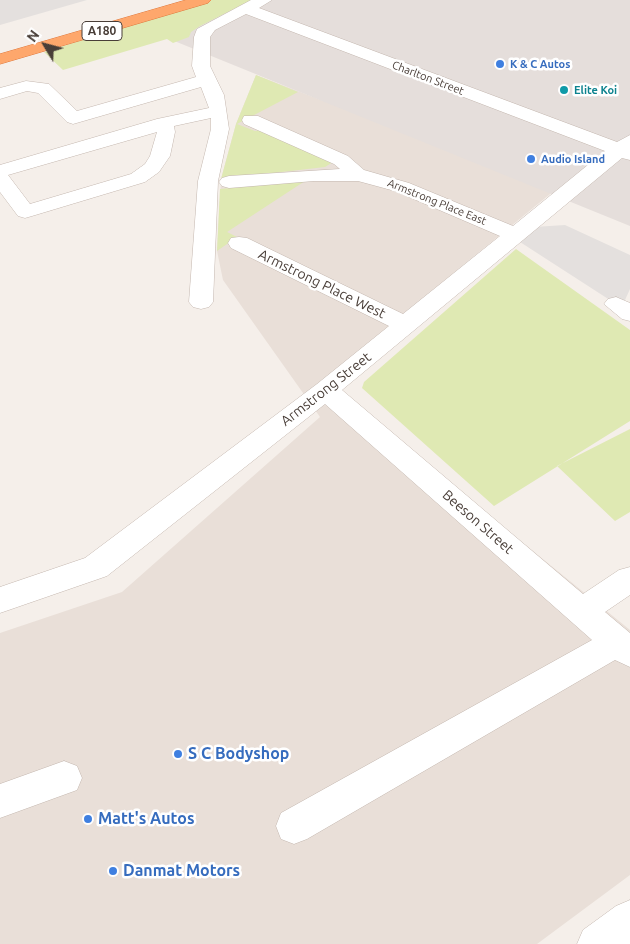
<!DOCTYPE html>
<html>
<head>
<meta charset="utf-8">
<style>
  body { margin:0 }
  #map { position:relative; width:630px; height:944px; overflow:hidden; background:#f5efea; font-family:Ubuntu,sans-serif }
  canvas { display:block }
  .north { position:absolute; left:20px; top:20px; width:50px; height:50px; -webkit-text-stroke:4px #fff; paint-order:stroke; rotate:307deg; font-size:14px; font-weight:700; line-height:20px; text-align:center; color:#493e38 }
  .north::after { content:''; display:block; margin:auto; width:18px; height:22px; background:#493e38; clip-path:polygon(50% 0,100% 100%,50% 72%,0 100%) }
</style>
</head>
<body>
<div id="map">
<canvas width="630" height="944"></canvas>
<div class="north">N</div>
</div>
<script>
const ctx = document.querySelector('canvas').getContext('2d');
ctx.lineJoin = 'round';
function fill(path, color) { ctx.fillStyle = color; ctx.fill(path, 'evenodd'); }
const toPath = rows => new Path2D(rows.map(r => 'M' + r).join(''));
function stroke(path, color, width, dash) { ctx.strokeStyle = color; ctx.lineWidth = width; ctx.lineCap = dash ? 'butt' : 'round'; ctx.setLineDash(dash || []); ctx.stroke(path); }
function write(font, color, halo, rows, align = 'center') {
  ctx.font = font + ' Ubuntu,sans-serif'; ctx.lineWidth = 5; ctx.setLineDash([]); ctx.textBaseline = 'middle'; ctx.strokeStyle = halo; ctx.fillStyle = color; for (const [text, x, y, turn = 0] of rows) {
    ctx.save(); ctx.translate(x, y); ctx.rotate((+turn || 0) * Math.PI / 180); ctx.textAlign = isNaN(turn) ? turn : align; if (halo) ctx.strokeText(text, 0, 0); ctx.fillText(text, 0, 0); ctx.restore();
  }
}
const residential = toPath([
  [256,75,555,190,323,380,630,630,630,875,537,944,0,944,0,633,122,592,320,417,223,280,217,251,221,179,236,124]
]);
const industrial = toPath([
  [240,0,630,0,630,226,162,36]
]);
const green = toPath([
  [211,0,252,0,200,26,191,32,189,37,173,43,167,39,63,70,44,52],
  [256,75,298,92,237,124,255,131,261,130,333,162,325,167,221,179,236,124],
  [305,181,227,232,237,237,217,251,220,189],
  [516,249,630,330,630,421,494,506,362,388,364,382],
  [630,429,630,512,615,521,557,466]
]);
const parking = toPath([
  [0,0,87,0,0,25],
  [565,225,630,255,630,289,625,300,616,304,520,242,534,227]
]);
const minor = toPath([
  [251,0,272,0,259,8,617,142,630,135,630,160,622,158,342,390,583,594,619,570,630,567,630,595,605,612,630,633,630,667,615,660,307,839,294,844,281,839,276,826,281,813,592,640,325,404,107,576,0,613,0,587,85,558,317,384,389,326,231,248,228,243,231,238,239,237,247,238,403,314,500,236,395,191,358,181,314,181,229,188,222,186,219,182,222,178,229,176,340,169,334,164,244,124,242,120,244,116,258,116,348,156,364,170,409,183,513,226,605,151,246,14,215,30,210,37,210,66,224,95,229,129,218,181,213,302,209,307,201,309,193,307,189,302,198,181,211,129,211,118,174,126,175,132,170,156,159,172,145,182,32,216,25,218,18,216,0,192,0,165,157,119,209,108,201,87,73,124,67,122,38,93,27,91,0,99,0,88,26,81,49,84,77,111,196,77,192,66,194,37,197,29,251,0],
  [157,132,150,156,145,164,131,174,30,204,8,175,157,132],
  [616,297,630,303,630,321,622,319,604,304,608,299,616,297],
  [64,761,77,766,82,778,77,790,0,818,0,784,64,761],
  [630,900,630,944,577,944,583,930,616,906,630,900]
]);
const highway = toPath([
  [186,0,211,0,208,3,0,64,0,54,186,0]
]);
const markers = [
  [500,64,5,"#3f7fe0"],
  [564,90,5,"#0f9aa8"],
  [531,159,5,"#3f7fe0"],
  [178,754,5,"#3f7fe0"],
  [88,819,5,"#3f7fe0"],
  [113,871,5,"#3f7fe0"]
];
const farShopnames = [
  ["K & C Autos",510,64],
  ["Audio Island",541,159]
];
const farStreetnames = [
  ["Charlton Street",428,78,21],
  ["Armstrong Place East",437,202,22]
];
const farCulturenames = [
  ["Elite Koi",574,90]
];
const shields = [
  [102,31,40]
];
const shieldNames = [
  ["A180",102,31]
];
const streetNames = [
  ["Armstrong Place West",322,284,26],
  ["Armstrong Street",326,389,-38],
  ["Beeson Street",478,522,41]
];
const nearShopnames = [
  ["S C Bodyshop",188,754],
  ["Matt's Autos",98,819],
  ["Danmat Motors",123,871]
];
fill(residential, '#e9dfd8');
fill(industrial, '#e5dedb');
fill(green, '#dfe9b3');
fill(parking, '#e4e0de');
stroke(minor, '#c4b7af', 1);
stroke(highway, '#de773b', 1);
fill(minor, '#fff');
fill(highway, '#fea76c');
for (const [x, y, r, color] of markers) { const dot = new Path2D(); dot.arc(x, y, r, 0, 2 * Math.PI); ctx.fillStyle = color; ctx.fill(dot); stroke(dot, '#fff', 2); }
write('bold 11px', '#366cbe', '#fff', farShopnames, 'left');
write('11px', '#493e38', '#fff', farStreetnames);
write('bold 11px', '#0d838f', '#fff', farCulturenames, 'left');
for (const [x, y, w] of shields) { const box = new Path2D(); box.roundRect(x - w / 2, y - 9.5, w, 19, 4); ctx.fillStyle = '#fff'; ctx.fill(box); stroke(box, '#493e38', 1); }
write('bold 12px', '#493e38', null, shieldNames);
write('14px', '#493e38', '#fff', streetNames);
write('bold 16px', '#366cbe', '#fff', nearShopnames, 'left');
</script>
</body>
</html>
